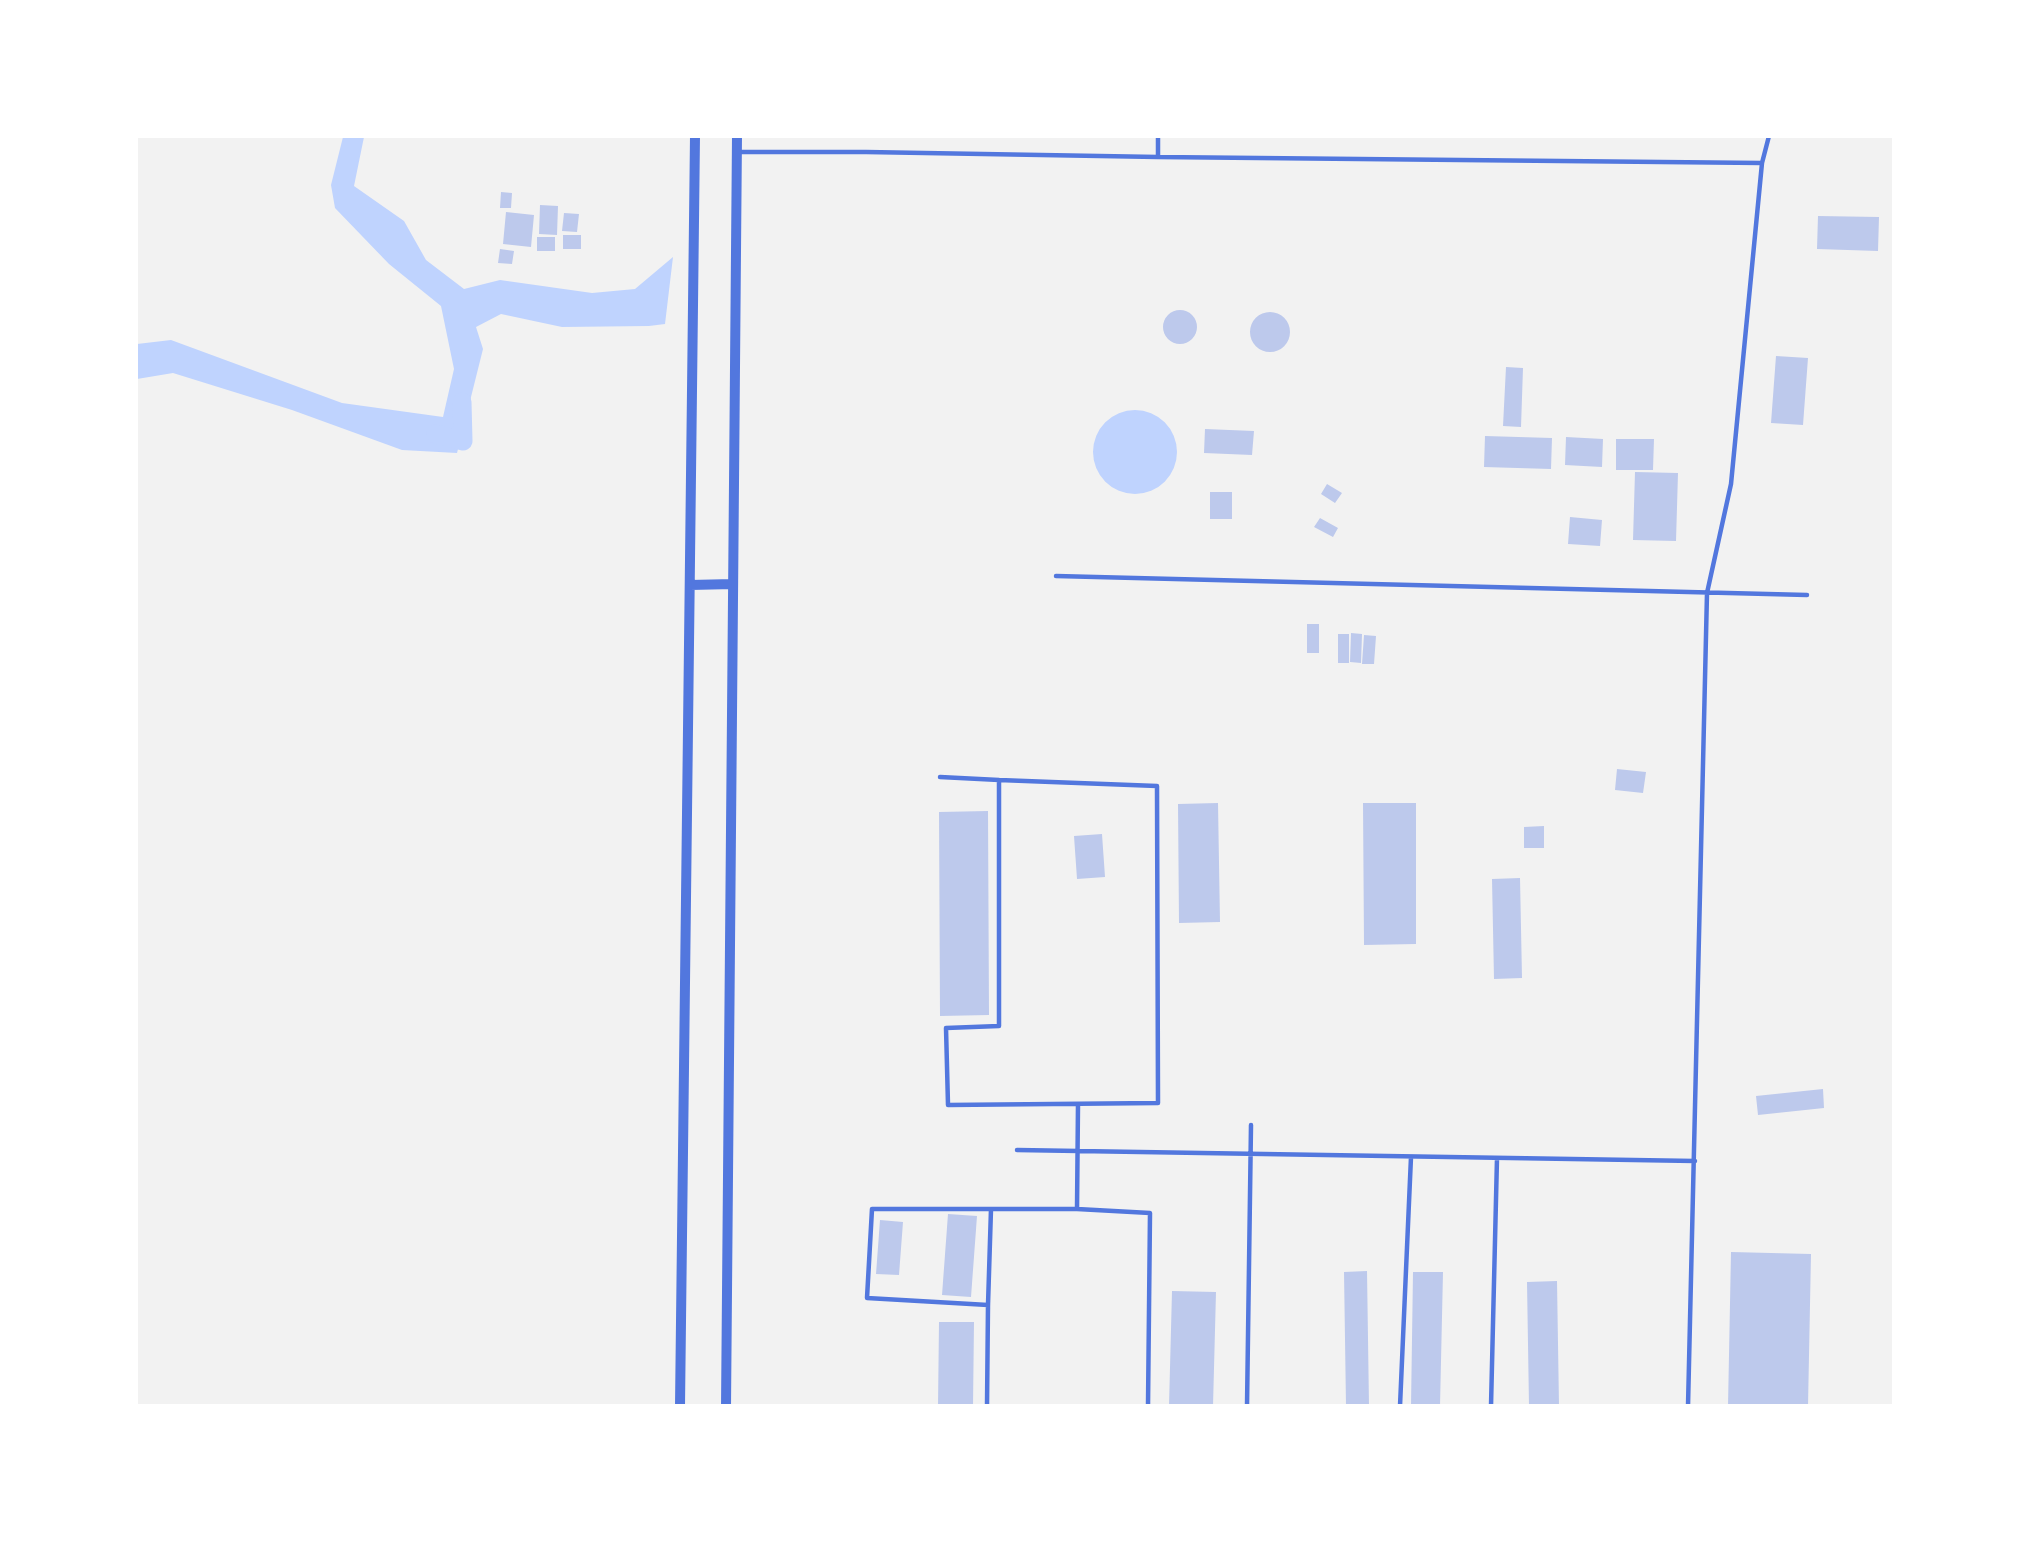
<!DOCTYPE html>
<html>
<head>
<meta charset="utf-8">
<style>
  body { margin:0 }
  #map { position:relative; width:2030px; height:1542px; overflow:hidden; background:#f2f2f2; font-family:"Fira Sans Condensed",sans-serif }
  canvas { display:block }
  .frame { position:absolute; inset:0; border:138px solid #fff; pointer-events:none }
</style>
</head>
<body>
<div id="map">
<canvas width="2030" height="1542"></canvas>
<div class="frame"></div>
</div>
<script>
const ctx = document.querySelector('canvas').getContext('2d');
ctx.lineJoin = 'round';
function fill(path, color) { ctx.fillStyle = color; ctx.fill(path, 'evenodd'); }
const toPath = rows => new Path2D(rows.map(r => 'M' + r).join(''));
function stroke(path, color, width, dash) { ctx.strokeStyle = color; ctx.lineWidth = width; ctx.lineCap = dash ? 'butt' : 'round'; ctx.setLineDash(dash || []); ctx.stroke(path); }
const water = toPath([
  [343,137,364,137,354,186,404,221,426,260,464,289,500,280,592,293,635,289,673,257,665,324,649,326,562,327,501,314,476,327,483,349,457,453,402,450,292,410,173,373,137,379,137,344,171,340,342,403,443,417,454,369,441,306,389,264,335,208,331,185],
  '1093 452a42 42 0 1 1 84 0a42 42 0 1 1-84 0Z'
]);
const canal = toPath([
  [436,434,463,441,462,402]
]);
const building = toPath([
  [501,192,512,193,511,208,500,208],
  [540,205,558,206,557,235,539,234],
  [506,212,534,215,531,247,503,244],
  [564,213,579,214,577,232,562,231],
  [1818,216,1879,217,1878,251,1817,249],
  [563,235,581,235,581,249,563,249],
  [537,237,555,237,555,251,537,251],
  [500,249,514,251,512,264,498,263],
  '1163 327a17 17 0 1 1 34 0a17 17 0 1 1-34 0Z',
  '1250 332a20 20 0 1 1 40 0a20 20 0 1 1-40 0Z',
  [1776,356,1808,358,1803,425,1771,423],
  [1506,367,1523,368,1521,427,1503,426],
  [1205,429,1254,431,1252,455,1204,453],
  [1485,436,1552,438,1551,469,1484,467],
  [1566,437,1603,439,1602,467,1565,465],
  [1616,439,1654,439,1653,470,1616,470],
  [1635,472,1678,473,1676,541,1633,540],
  [1327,484,1342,493,1335,503,1321,494],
  [1210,492,1232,492,1232,519,1210,519],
  [1570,517,1602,520,1600,546,1568,544],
  [1320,518,1338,528,1333,537,1314,527],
  [1307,624,1319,624,1319,653,1307,653],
  [1351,633,1362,634,1361,663,1350,662],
  [1338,634,1349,634,1349,663,1338,663],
  [1364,635,1376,636,1374,664,1362,664],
  [1617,769,1646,772,1643,793,1615,790],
  [1218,803,1220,922,1179,923,1178,804],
  [1363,803,1416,803,1416,944,1364,945],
  [988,811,989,1015,940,1016,939,812],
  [1544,826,1544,848,1524,848,1524,827],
  [1102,834,1105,877,1077,879,1074,836],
  [1520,878,1522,978,1494,979,1492,879],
  [1823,1089,1824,1108,1758,1115,1756,1096],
  [948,1214,977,1216,971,1297,942,1295],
  [880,1220,903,1222,899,1275,876,1274],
  [1731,1252,1811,1254,1808,1406,1728,1406],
  [1367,1271,1369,1406,1346,1406,1344,1272],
  [1413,1272,1443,1272,1440,1406,1411,1406],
  [1557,1281,1559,1406,1529,1406,1527,1282],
  [1172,1291,1216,1292,1213,1406,1169,1406],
  [939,1322,974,1322,973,1406,938,1406]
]);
const service = toPath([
  [738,152,866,152,1158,157,1762,163,1731,484,1707,593,1688,1406],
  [1158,157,1158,136],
  [1762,163,1769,136],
  [1056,576,1807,595],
  [940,777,999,780],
  [999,780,1157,786,1158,1103,948,1105,946,1028,999,1026,999,780],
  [1017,1150,1695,1161],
  [1077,1209,1150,1213,1148,1406],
  [988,1305,991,1209],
  [987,1406,988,1305,867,1298,872,1209,1077,1209,1078,1104],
  [1247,1406,1251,1125],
  [1400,1406,1411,1157],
  [1491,1406,1497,1158]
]);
const tertiary = toPath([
  [690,585,733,584],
  [680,1406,695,136],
  [726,1406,737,136]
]);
fill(water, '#bfd3fe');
stroke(canal, '#bfd3fe', 19);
fill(building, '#bdc9ec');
stroke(service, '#5277de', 4.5);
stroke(tertiary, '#5277de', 10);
</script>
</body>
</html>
